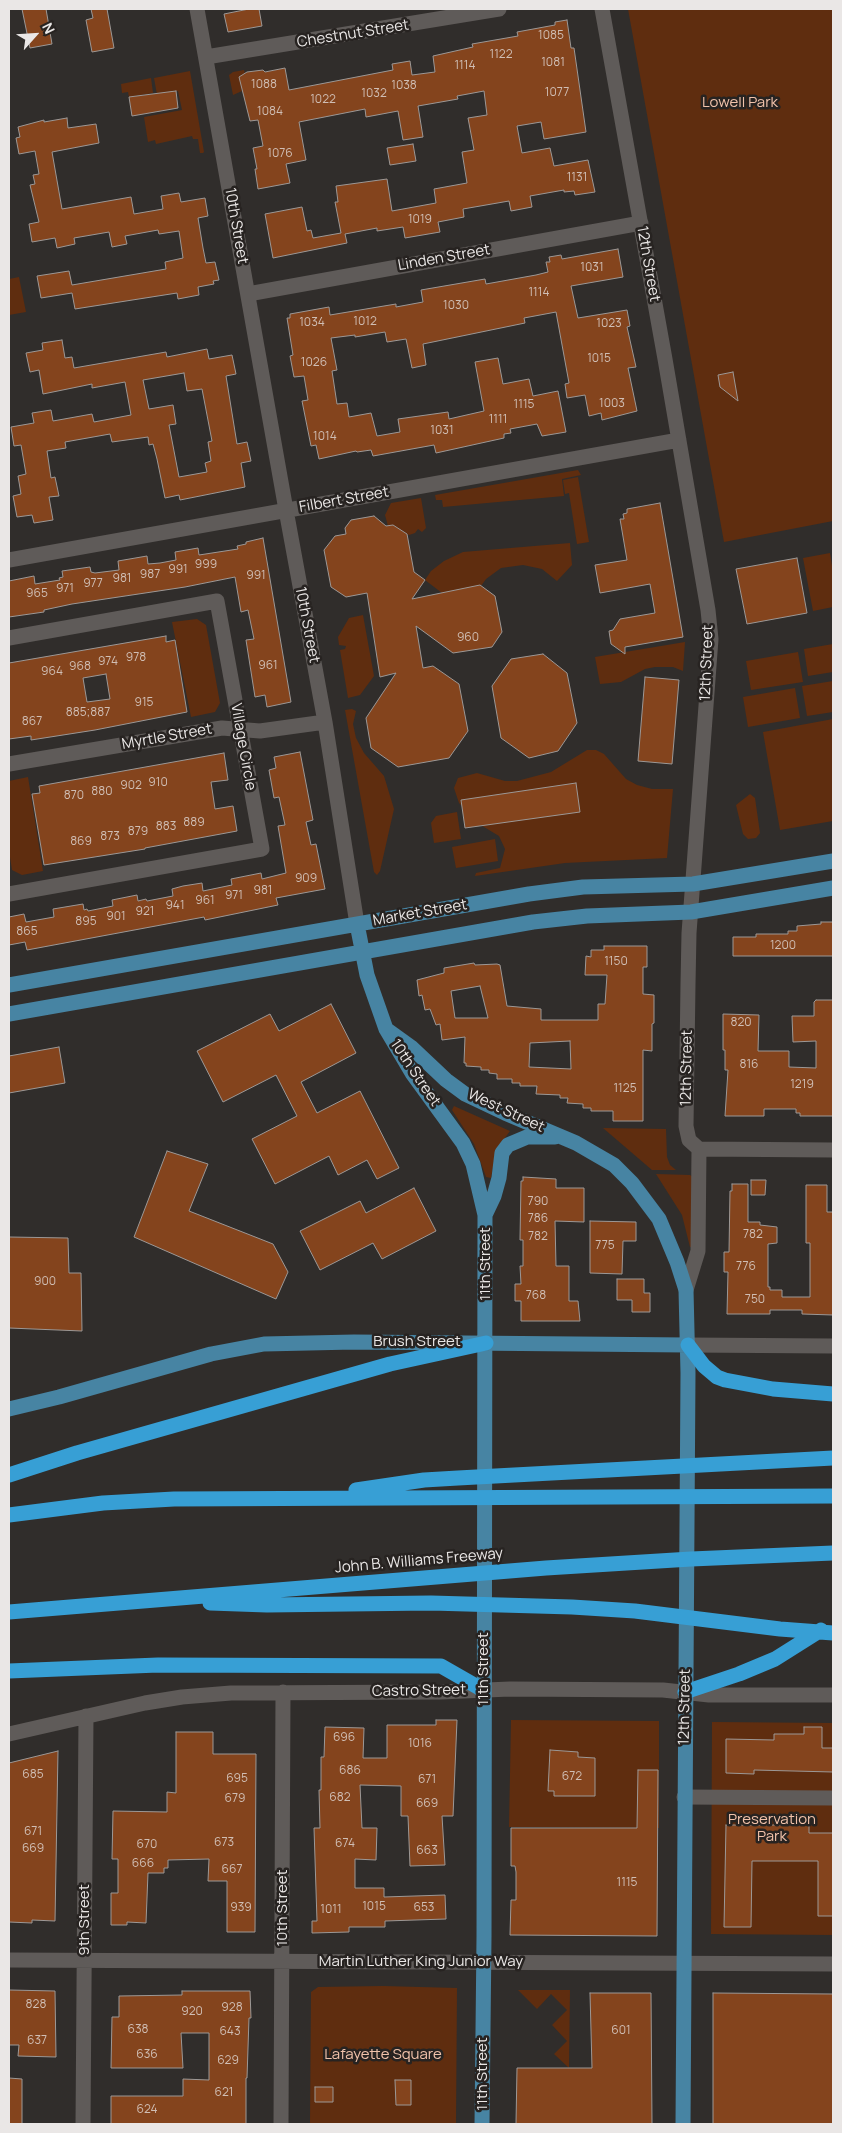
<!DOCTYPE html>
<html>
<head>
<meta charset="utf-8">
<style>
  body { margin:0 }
  #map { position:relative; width:842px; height:2133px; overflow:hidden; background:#302d2b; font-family:Manrope,sans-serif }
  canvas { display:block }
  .frame { position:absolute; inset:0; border:10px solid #eae7e6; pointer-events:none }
  .north { position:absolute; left:10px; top:10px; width:50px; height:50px; -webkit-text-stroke:4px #272321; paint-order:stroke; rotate:64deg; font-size:14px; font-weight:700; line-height:20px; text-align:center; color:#eae7e6 }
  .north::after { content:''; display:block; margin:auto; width:18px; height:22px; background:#eae7e6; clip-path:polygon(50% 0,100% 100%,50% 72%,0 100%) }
</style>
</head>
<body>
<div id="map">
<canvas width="842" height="2133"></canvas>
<div class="frame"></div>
<div class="north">N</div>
</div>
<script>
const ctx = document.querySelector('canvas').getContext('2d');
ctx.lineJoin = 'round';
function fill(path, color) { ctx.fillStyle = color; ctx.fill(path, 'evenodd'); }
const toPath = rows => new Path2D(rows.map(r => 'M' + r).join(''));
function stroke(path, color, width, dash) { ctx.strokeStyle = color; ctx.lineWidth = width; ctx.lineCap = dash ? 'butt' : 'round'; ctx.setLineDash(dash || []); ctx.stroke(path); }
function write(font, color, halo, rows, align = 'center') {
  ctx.font = font + ' Manrope,sans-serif'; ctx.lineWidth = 5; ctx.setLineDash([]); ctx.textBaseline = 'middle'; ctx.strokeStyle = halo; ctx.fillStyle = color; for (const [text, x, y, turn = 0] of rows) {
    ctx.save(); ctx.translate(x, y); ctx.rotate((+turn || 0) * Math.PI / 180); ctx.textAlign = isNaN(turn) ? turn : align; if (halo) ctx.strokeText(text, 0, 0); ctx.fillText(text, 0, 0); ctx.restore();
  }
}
const green = toPath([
  [628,9,833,9,833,521,724,542],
  [244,70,245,74,240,79,242,91,233,95,229,75,233,72],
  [190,71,204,152,203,153,200,153,198,139,193,139,192,136,156,144,155,140,148,142,144,117,182,110,178,91,157,95,154,78],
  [151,78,153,93,129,97,128,92,122,93,121,84],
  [19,277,26,312,9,315,9,279],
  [578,470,581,475,562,479,564,496,443,507,442,500,436,500,435,495],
  [578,477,589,542,577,544,569,493,565,494,563,480],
  [421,498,426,528,422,532,418,529,415,533,409,535,393,525,388,526,385,515,391,503],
  [570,543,572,565,557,581,542,569,523,565,501,568,486,579,481,586,442,593,425,580,431,571,444,561,463,552],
  [830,553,833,572,833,607,813,611,803,558],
  [363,615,374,676,360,695,348,698,340,650,345,649,346,646,339,645,338,637,349,618],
  [197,619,206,625,220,703,215,712,191,717,172,622],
  [685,642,683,671,673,667,655,667,645,669,621,682,600,684,595,657],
  [833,644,833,672,808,676,804,649],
  [798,652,803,682,751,690,746,661],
  [833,681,833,712,807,716,802,686],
  [795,688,800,718,748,727,743,697],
  [352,709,356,711,353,724,356,738,364,753,384,776,394,809,380,871,377,875,374,872,345,710],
  [833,719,833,821,780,830,763,732],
  [587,750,596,750,604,754,626,779,637,785,652,789,673,789,667,858,565,863,475,876,476,873,500,868,505,849,499,836,479,824,459,803,454,788,458,778,477,773,505,781,517,781,551,772],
  [28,777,43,871,22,875,12,870,9,851,9,781],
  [750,794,755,798,760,833,756,838,748,839,743,834,736,805],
  [457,812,461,839,434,843,431,823,436,816],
  [495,839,498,861,456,868,452,847],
  [454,1106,510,1131,496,1150,491,1178,486,1177,474,1144,452,1110],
  [603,1128,666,1129,667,1157,670,1165,676,1170,652,1170],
  [656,1174,690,1175,693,1177,693,1247,690,1247,682,1215],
  [511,1720,659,1721,659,1828,509,1827],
  [712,1722,833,1723,833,1935,711,1934],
  [383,1986,457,1988,456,2124,310,2124,311,1992,318,1987],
  [518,1990,570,1990,569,2068,554,2054,567,2041,552,2025,567,2010,551,1994,537,2009]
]);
const building = toPath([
  [22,9,46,9,52,44,30,48,22,9],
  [91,9,107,9,114,48,92,52,86,20,93,18,91,9],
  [249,9,259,9,262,26,228,32,224,14,249,9],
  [567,20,571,48,574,48,586,132,544,139,541,122,517,126,522,153,550,148,554,166,588,160,595,192,575,195,574,191,564,192,564,190,530,196,532,207,511,211,509,201,463,209,464,217,438,222,440,232,405,238,403,227,377,231,377,228,345,234,347,243,273,258,265,214,302,207,307,231,311,230,313,238,341,233,335,202,338,202,336,186,387,179,392,211,436,203,434,189,467,183,462,152,474,150,468,118,487,115,484,91,457,96,458,99,418,106,423,137,403,140,398,111,366,117,365,109,299,122,306,160,286,164,290,183,258,189,255,169,257,169,253,148,263,146,258,120,250,121,239,77,247,72,263,70,265,72,285,68,289,90,393,70,392,64,410,61,412,75,435,72,433,56,473,47,472,44,518,36,517,32,555,25,555,22,567,20],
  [176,91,178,108,132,116,129,97,176,91],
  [67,118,68,128,96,124,99,143,52,152,62,209,131,197,134,214,163,209,161,196,179,193,181,202,205,198,208,216,198,218,203,248,206,263,215,262,219,280,213,281,214,284,198,287,199,295,178,299,177,293,75,309,72,293,41,298,37,276,69,271,72,285,166,269,165,262,183,258,179,231,159,234,158,230,125,236,127,244,112,247,109,232,74,238,75,244,57,248,55,238,32,242,29,224,39,222,30,185,35,184,33,175,39,174,35,151,19,154,16,138,20,137,18,127,44,120,44,122,67,118],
  [413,144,416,161,390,165,387,148,413,144],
  [618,249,623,277,571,286,578,318,627,310,630,326,627,327,636,367,628,368,637,411,602,420,601,413,589,416,585,395,567,398,565,384,569,383,556,312,524,318,525,323,423,344,426,365,412,368,406,339,387,342,385,332,355,337,355,335,331,338,337,370,332,371,337,404,347,403,349,417,371,413,377,436,400,432,398,419,448,412,449,419,484,411,475,362,498,358,503,384,529,379,533,396,558,391,566,432,542,436,537,424,510,429,511,433,504,434,504,438,436,453,434,445,373,456,371,450,357,452,356,451,319,459,316,445,311,446,302,401,308,400,304,376,294,377,290,356,293,355,287,318,290,318,290,314,329,307,330,315,396,304,396,307,423,302,421,290,485,279,486,284,536,275,548,272,546,262,550,262,549,257,561,255,562,259,618,249],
  [62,340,65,358,72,357,74,368,166,352,167,357,207,349,209,359,232,355,236,374,226,376,237,444,247,442,251,461,241,463,245,487,180,500,179,495,165,498,157,459,153,444,149,445,148,437,112,442,110,434,65,442,66,448,47,451,51,478,55,477,59,496,49,497,53,520,34,523,32,515,17,517,13,496,21,494,18,476,26,474,21,445,14,446,11,427,34,423,32,413,51,410,53,421,92,414,94,422,131,415,125,382,92,388,92,384,43,394,39,370,30,372,26,353,43,350,42,343,62,340],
  [184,373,187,391,202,389,212,441,208,442,211,461,205,463,207,472,179,477,169,425,176,424,173,405,149,409,143,380,184,373],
  [733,372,738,401,720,387,718,375,733,372],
  [660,503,683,637,625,647,625,654,611,644,609,631,613,630,620,619,655,613,650,584,600,593,595,565,627,560,620,519,624,519,623,514,627,513,627,509,660,503],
  [374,516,386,526,393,525,407,534,414,572,425,580,412,599,480,585,495,596,502,632,492,647,453,653,416,626,423,668,433,666,459,684,468,731,449,758,398,767,371,748,366,718,396,673,380,677,367,593,346,597,331,587,324,550,335,536,346,534,345,528,351,520,374,516],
  [263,538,291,702,267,707,265,695,255,697,246,640,254,639,248,610,241,612,235,577,185,587,72,604,44,610,44,612,9,617,9,581,34,576,35,584,60,580,59,578,63,577,62,571,90,567,91,572,95,573,119,570,118,561,147,556,148,564,160,563,176,560,175,552,198,548,199,555,238,549,237,546,246,544,246,542,263,538],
  [797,558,807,613,747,624,736,569,797,558],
  [166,636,166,642,175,640,187,712,95,730,31,740,31,736,9,739,9,663,166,636],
  [106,674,110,699,87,702,83,678,106,674],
  [543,654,567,673,577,723,558,751,529,758,501,738,492,686,511,659,543,654],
  [645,677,679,680,672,764,638,761,645,677],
  [300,752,313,820,306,822,311,845,316,844,325,889,276,898,278,905,205,920,204,917,27,950,25,942,9,945,9,917,24,914,26,922,54,917,53,909,83,904,84,910,87,909,88,911,113,906,112,900,137,895,138,901,146,899,147,901,173,896,172,889,183,886,202,883,203,891,232,885,231,879,261,873,262,879,286,873,278,826,285,825,279,797,274,798,269,770,276,768,274,757,300,752],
  [224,753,228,780,211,782,215,809,233,806,237,831,145,848,145,849,44,865,32,794,40,793,39,786,224,753],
  [576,783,580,812,465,828,461,800,576,783],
  [821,922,833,922,833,956,733,956,733,937,756,937,756,934,788,934,788,931,797,931,797,926,821,924,821,922],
  [604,946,647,946,647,967,643,967,643,994,654,995,654,1023,652,1024,652,1051,643,1050,643,1121,613,1121,613,1111,591,1111,591,1108,583,1108,583,1104,567,1103,568,1098,560,1098,560,1095,536,1094,537,1086,520,1086,520,1083,512,1083,512,1079,497,1079,497,1074,489,1073,489,1070,481,1070,481,1067,466,1066,466,1063,464,1063,465,1037,442,1040,440,1024,436,1025,430,1009,425,1010,422,995,419,996,417,980,444,973,444,968,474,963,475,965,497,964,500,965,507,1006,541,1009,541,1020,598,1020,598,1004,605,1004,607,975,585,975,586,956,591,957,591,950,604,950,604,946],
  [480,986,488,1018,455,1018,451,991,480,986],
  [570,1041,571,1069,529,1067,530,1043,570,1041],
  [816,1000,833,1000,833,1116,800,1116,800,1113,796,1113,796,1109,764,1109,764,1116,725,1116,728,1070,725,1070,725,1050,723,1050,723,1014,759,1015,758,1051,789,1051,789,1067,816,1068,816,1041,793,1042,792,1016,814,1016,814,1002,816,1000],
  [331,1004,356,1053,301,1082,317,1113,360,1091,399,1168,377,1179,367,1160,338,1175,329,1156,275,1184,252,1139,297,1116,276,1075,223,1102,197,1051,270,1014,279,1031,331,1004],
  [59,1047,65,1083,9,1093,9,1056,59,1047],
  [167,1151,208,1164,189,1211,273,1244,288,1272,276,1299,134,1237,167,1151],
  [523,1177,556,1179,556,1188,584,1188,584,1222,555,1221,556,1266,569,1266,569,1301,578,1301,580,1321,521,1321,521,1301,515,1301,515,1284,521,1284,520,1266,523,1266,523,1240,520,1240,521,1181,523,1181,523,1177],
  [751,1180,766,1180,765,1195,751,1195,751,1180],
  [732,1184,748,1184,748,1222,760,1222,760,1225,777,1227,777,1243,768,1244,768,1287,770,1287,770,1290,782,1290,782,1297,810,1297,810,1243,806,1243,806,1185,827,1185,827,1212,833,1212,833,1315,802,1314,802,1310,770,1310,770,1314,727,1314,728,1272,724,1272,724,1252,729,1252,730,1191,732,1191,732,1184],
  [414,1188,436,1231,382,1259,373,1243,320,1270,300,1231,360,1201,366,1213,414,1188],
  [590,1221,636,1222,636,1241,623,1241,622,1274,590,1273,590,1221],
  [9,1237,68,1238,69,1273,81,1273,82,1331,9,1328,9,1237],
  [617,1279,644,1279,644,1293,650,1293,650,1312,632,1312,632,1300,617,1300,617,1279],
  [436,1720,457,1720,453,1816,442,1816,445,1865,410,1866,408,1816,401,1816,401,1786,360,1785,362,1828,377,1828,376,1860,355,1859,355,1888,384,1888,384,1897,445,1895,446,1919,385,1921,385,1927,349,1927,349,1932,312,1933,312,1921,317,1921,314,1828,320,1828,319,1790,321,1790,321,1757,324,1757,325,1727,364,1728,363,1758,387,1758,387,1725,436,1725,436,1720],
  [804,1727,822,1727,822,1748,833,1748,833,1772,754,1770,754,1774,726,1773,726,1739,774,1740,774,1734,804,1734,804,1727],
  [176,1732,213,1732,213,1754,256,1754,255,1932,227,1932,227,1881,208,1881,209,1859,168,1860,168,1868,164,1868,164,1873,148,1873,146,1923,127,1922,127,1925,111,1925,111,1893,118,1893,118,1859,112,1859,113,1811,167,1812,167,1792,176,1793,176,1732],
  [550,1750,578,1752,578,1757,595,1758,595,1796,554,1796,554,1791,548,1791,550,1750],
  [58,1751,55,1921,32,1920,32,1923,9,1922,9,1763,58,1751],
  [638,1770,658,1770,657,1936,510,1935,511,1900,516,1900,516,1872,515,1866,511,1866,511,1828,637,1828,638,1770],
  [726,1825,809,1825,809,1833,833,1833,833,1916,818,1916,818,1861,752,1861,751,1927,724,1927,726,1825],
  [9,1990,55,1991,56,2057,18,2056,19,2045,9,2045,9,1990],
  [182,1991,250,1991,251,2018,249,2018,247,2078,246,2078,246,2124,111,2124,111,2096,183,2096,183,2079,209,2080,209,2033,181,2033,183,2068,111,2068,112,2017,119,2017,119,1996,182,1995,182,1991],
  [590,1993,651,1993,652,2124,516,2124,517,2068,592,2068,590,1993],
  [713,1993,833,1994,833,2124,713,2124,713,1993],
  [9,2078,22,2079,22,2124,9,2124,9,2078],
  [395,2080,411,2080,411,2105,396,2105,395,2080],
  [315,2087,333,2087,333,2102,315,2102,315,2087]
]);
const minor = toPath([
  [197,9,286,510,325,722,357,924],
  [602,9,665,359,708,610,711,639,689,933,688,984,686,1126,689,1140,699,1149,698,1251,686,1290],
  [206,57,499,9],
  [248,294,641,223],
  [9,560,679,440],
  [9,638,217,601,262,849,9,894],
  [9,764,222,728,260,731,325,722],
  [699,1149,833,1150],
  [688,1345,833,1346],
  [9,1734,145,1703,182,1697,231,1693,440,1692,510,1689,663,1690,709,1695,833,1695],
  [684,1797,833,1798],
  [9,1960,833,1964],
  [83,2124,86,1716],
  [281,2124,283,1692]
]);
const major = toPath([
  [357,924,367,975,386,1029,412,1073,463,1143,473,1164,485,1215,484,1937,482,2124],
  [9,985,529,894,583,887,693,884,833,861],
  [9,1014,533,922,587,916,691,912,833,888],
  [386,1029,411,1047,446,1080,465,1094,505,1113,576,1143,614,1165,632,1183,659,1219,677,1262,686,1290,688,1373,683,2124],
  [485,1215,494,1196,499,1178,502,1153,508,1145,527,1137,555,1137],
  [9,1409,59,1397,211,1354,264,1344,354,1342,688,1345]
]);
const highway = toPath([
  [688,1345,704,1366,717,1377,725,1380,773,1389,833,1394],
  [9,1475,77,1453,390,1364,486,1343],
  [356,1490,424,1480,458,1478,833,1458],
  [9,1515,103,1503,174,1499,833,1496],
  [210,1603,267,1605,431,1603,572,1607,635,1611,780,1629,833,1633],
  [9,1612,546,1568,691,1559,833,1553],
  [9,1671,158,1665,441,1666,483,1690],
  [685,1692,739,1674,775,1659,821,1630]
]);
const numberNames = [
  ["1085",551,36],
  ["1122",501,55],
  ["1081",553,63],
  ["1114",465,66],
  ["1088",264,85],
  ["1038",404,86],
  ["1077",557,93],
  ["1032",374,94],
  ["1022",323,100],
  ["1084",270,112],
  ["1076",280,154],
  ["1131",577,178],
  ["1019",420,220],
  ["1031",592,268],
  ["1114",539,293],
  ["1030",456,306],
  ["1012",365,322],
  ["1034",312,323],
  ["1023",609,324],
  ["1015",599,359],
  ["1026",314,363],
  ["1003",612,404],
  ["1115",524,405],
  ["1111",498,420],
  ["1031",442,431],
  ["1014",325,437],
  ["999",206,565],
  ["991",178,570],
  ["987",150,575],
  ["991",256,576],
  ["981",122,579],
  ["977",93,584],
  ["971",65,589],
  ["965",37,594],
  ["960",468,638],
  ["978",136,658],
  ["974",108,662],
  ["961",268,666],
  ["968",80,667],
  ["964",52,672],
  ["915",144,703],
  ["885;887",88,713],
  ["867",32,722],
  ["910",158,783],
  ["902",131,786],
  ["880",102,792],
  ["870",74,796],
  ["889",194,823],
  ["883",166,827],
  ["879",138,832],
  ["873",110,837],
  ["869",81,842],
  ["909",306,879],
  ["981",263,891],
  ["971",234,896],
  ["961",205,901],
  ["941",175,906],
  ["921",145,912],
  ["901",116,917],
  ["895",86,922],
  ["865",27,932],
  ["1200",783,946],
  ["1150",616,962],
  ["820",741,1023],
  ["816",749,1065],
  ["1219",802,1085],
  ["1125",625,1089],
  ["790",538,1202],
  ["786",538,1219],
  ["782",753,1235],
  ["782",538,1237],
  ["775",605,1246],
  ["776",746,1267],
  ["900",45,1282],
  ["768",536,1296],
  ["750",755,1300],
  ["696",344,1738],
  ["1016",420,1744],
  ["686",350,1771],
  ["685",33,1775],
  ["672",572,1777],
  ["695",237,1779],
  ["671",427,1780],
  ["682",340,1798],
  ["679",235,1799],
  ["669",427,1804],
  ["671",33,1832],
  ["673",224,1843],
  ["674",345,1844],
  ["670",147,1845],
  ["669",33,1849],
  ["663",427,1851],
  ["666",143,1864],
  ["667",232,1870],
  ["1115",627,1883],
  ["1015",374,1907],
  ["939",241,1908],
  ["653",424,1908],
  ["1011",331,1910],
  ["828",36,2005],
  ["928",232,2008],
  ["920",192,2012],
  ["638",138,2030],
  ["601",621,2031],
  ["643",230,2032],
  ["637",37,2041],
  ["636",147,2055],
  ["629",228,2061],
  ["621",224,2093],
  ["624",147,2110]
];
const streetNames = [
  ["Chestnut Street",353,34,-9],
  ["10th Street",236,226,80],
  ["Linden Street",444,258,-10],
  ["12th Street",648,264,80],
  ["Filbert Street",344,500,-10],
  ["10th Street",307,625,79],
  ["12th Street",707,663,-88],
  ["Myrtle Street",167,737,-10],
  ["Village Circle",243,747,80],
  ["Market Street",420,913,-10],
  ["12th Street",687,1068,-89],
  ["10th Street",415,1073,56],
  ["West Street",506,1111,25],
  ["11th Street",486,1264,-90],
  ["Brush Street",417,1342],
  ["John B. Williams Freeway",419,1561,-5],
  ["11th Street",484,1669,-90],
  ["Castro Street",419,1691,-1],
  ["12th Street",685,1707,-89],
  ["10th Street",283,1908,-90],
  ["9th Street",85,1920,-90],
  ["Martin Luther King Junior Way",421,1962],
  ["11th Street",483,2074,-90]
];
const parkNames = [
  ["Lowell Park",740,103],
  ["Preservation",772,1820],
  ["Park",772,1837],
  ["Lafayette Square",383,2055]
];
fill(green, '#5f2d0f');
fill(building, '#84441d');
stroke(building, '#9c9896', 1);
stroke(minor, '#5f5b59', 15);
stroke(major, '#4784a3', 15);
stroke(highway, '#379fd5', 15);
write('12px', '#d0beb4', null, numberNames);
write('15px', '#eae7e6', '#272321', streetNames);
write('15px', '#f1c2aa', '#272321', parkNames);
</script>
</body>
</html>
